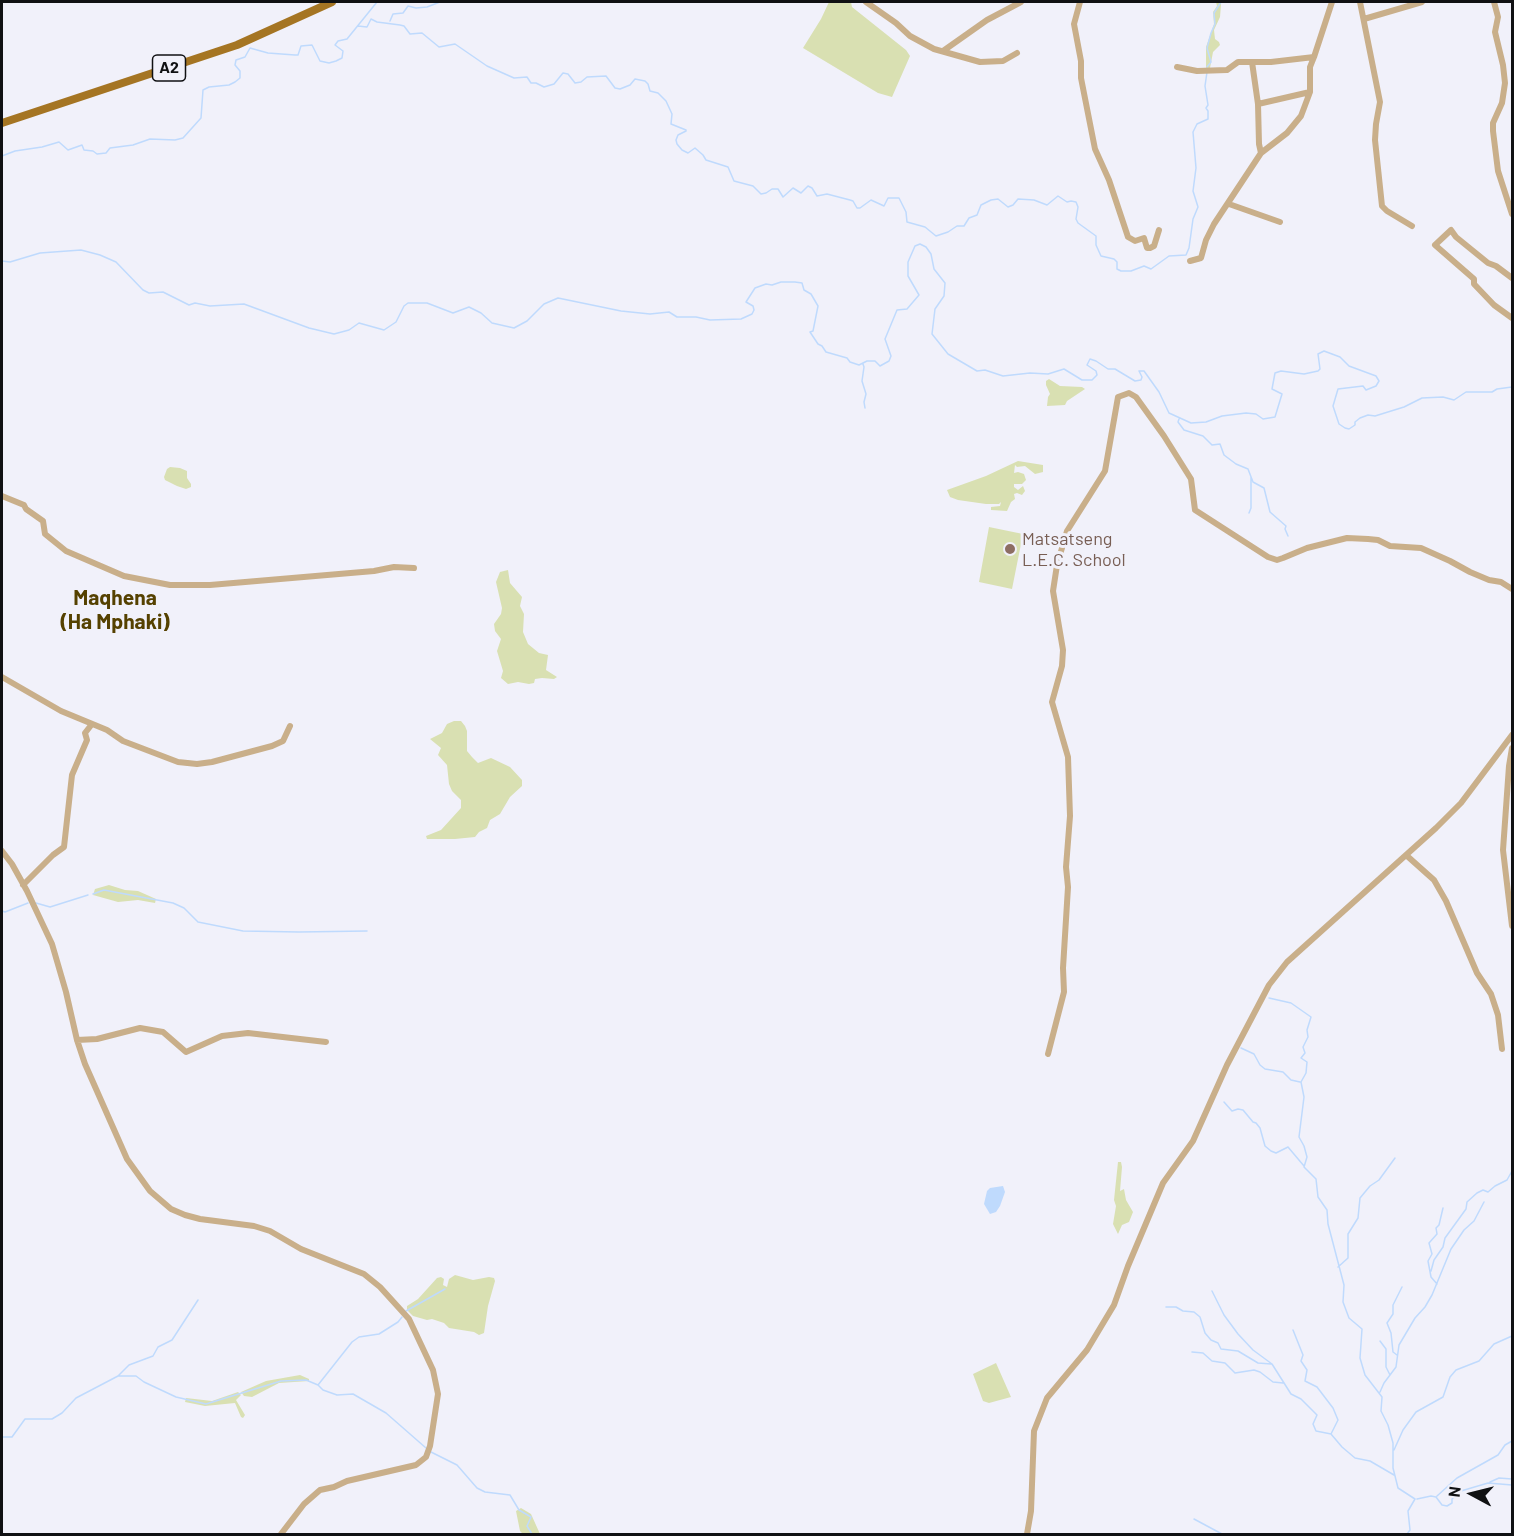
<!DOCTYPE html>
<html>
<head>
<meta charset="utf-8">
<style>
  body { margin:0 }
  #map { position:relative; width:1514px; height:1536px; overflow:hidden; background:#f1f1fa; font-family:Barlow,sans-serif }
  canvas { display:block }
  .frame { position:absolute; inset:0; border:3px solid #101113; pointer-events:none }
  .north { position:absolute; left:1442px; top:1464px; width:60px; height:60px; -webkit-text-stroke:4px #f1f1fa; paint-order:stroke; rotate:277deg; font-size:16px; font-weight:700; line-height:24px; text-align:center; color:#101113 }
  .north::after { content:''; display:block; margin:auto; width:21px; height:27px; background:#101113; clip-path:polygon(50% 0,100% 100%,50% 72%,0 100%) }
</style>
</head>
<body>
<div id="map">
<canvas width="1514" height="1536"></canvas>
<div class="frame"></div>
<div class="north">N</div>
</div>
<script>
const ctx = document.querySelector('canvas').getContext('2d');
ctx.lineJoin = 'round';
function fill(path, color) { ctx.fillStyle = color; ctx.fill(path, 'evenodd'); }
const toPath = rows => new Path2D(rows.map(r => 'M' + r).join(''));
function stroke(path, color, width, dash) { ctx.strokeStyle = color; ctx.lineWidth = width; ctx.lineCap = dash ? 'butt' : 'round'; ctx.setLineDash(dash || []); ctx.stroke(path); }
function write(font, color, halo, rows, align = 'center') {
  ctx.font = font + ' Barlow,sans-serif'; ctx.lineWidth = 6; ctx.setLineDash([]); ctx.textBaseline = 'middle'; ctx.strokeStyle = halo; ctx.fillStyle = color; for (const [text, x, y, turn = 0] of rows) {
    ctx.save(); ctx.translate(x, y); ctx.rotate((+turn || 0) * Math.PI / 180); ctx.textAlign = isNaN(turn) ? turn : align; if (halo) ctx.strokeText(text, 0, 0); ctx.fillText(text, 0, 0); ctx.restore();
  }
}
const green = toPath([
  [829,2,851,2,852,7,906,50,910,56,892,97,878,93,803,48,821,19],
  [1216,2,1221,2,1221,5,1220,17,1214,30,1215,39,1219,42,1220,45,1213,52,1210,68,1206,68,1206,47,1214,24,1213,12,1217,6],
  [1049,379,1060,386,1082,387,1085,389,1067,401,1065,405,1047,406,1048,397,1050,394,1046,385,1046,381],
  [1018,461,1043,465,1043,472,1035,474,1025,466,1017,467,1015,465,1014,473,1018,472,1024,474,1026,480,1022,484,1014,484,1014,487,1018,490,1023,486,1025,491,1022,495,1017,493,1014,494,1015,499,1011,502,1007,511,991,510,991,507,1000,506,1001,502,999,504,986,504,958,500,950,497,947,490,986,476],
  [170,467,180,468,187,471,187,478,191,484,191,487,186,489,177,486,165,480,164,477,167,469],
  [989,527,1023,534,1012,589,979,582],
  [508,570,510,583,522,597,520,606,524,614,523,632,528,644,539,653,548,655,546,670,557,677,554,679,542,678,535,679,534,683,529,684,518,682,508,684,501,678,503,671,497,651,501,639,495,631,494,624,501,614,502,608,496,582,500,572],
  [454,721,461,721,465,726,467,731,467,751,472,757,478,763,491,758,510,767,522,780,522,786,510,797,500,814,490,820,487,828,479,832,475,837,455,839,427,839,426,836,441,830,461,808,461,800,452,791,449,784,447,765,438,755,441,748,430,739,442,733,447,724],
  [109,885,125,890,138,891,156,899,155,903,138,900,118,902,93,895,95,889],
  [1118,1162,1121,1162,1122,1167,1120,1191,1124,1189,1126,1200,1133,1212,1129,1222,1122,1225,1118,1234,1113,1224,1116,1206,1114,1200],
  [455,1275,473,1280,489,1277,494,1278,495,1281,488,1306,484,1333,479,1335,474,1332,449,1328,444,1323,432,1319,427,1320,413,1316,407,1310,407,1306,418,1299,437,1278,441,1277,444,1279,443,1285,447,1287,449,1279],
  [996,1363,1011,1397,989,1403,983,1401,973,1374],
  [300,1375,309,1379,309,1381,279,1383,252,1397,244,1396,241,1392,266,1381],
  [238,1392,241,1395,236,1400,245,1415,243,1418,241,1417,235,1403,205,1406,185,1402,186,1398,212,1401],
  [521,1508,531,1514,540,1534,523,1534,520,1531,516,1511]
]);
const water = toPath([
  [1003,1186,1005,1192,1000,1206,996,1212,990,1214,984,1204,987,1191,990,1188]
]);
const stream = toPath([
  [390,21,393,14,403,13,408,6,416,8,427,7,440,2],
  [358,26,367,27,371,19,377,22,400,25,404,26,410,34,422,33,439,47,455,44,487,66,514,78,527,77,531,83,536,83,544,87,554,84,563,73,568,74,575,83,581,82,587,77,606,76,615,88,620,89,630,85,635,79,645,81,648,84,650,91,658,93,666,101,672,114,671,124,686,130,686,131,678,135,676,140,677,144,682,150,688,153,695,148,703,155,706,160,728,167,734,181,753,186,761,194,766,193,772,189,778,189,783,197,793,188,801,193,808,186,812,188,817,196,827,194,850,200,853,201,857,208,860,208,871,200,884,206,888,198,899,198,906,212,907,222,925,227,936,236,948,232,957,226,964,226,969,218,977,215,981,205,991,200,998,199,1008,207,1013,205,1018,199,1034,200,1047,205,1058,196,1067,202,1071,201,1076,202,1078,207,1076,219,1078,223,1096,236,1096,245,1101,256,1114,259,1117,262,1117,269,1121,271,1131,271,1144,266,1151,269,1169,256,1186,255,1189,248,1193,219,1198,207,1193,191,1196,168,1193,132,1197,124,1208,119,1208,111,1206,108,1208,105,1205,86,1207,72],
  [1207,67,1211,62,1207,48,1211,33,1215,24,1214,13,1221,2],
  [2,156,15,151,42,147,59,142,68,150,82,145,84,150,93,151,97,154,106,153,110,148,133,145,150,139,175,140,183,138,201,118,203,90,209,87,229,85,235,82,240,78,240,71,235,65,236,60,245,57,250,48,268,53,295,55,298,55,301,46,312,45,320,61,329,63,336,61,342,58,343,51,335,45,338,41,347,39,377,2],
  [2,261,10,262,40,253,81,250,100,255,116,262,143,290,149,293,163,292,189,305,195,303,210,306,244,304,309,328,334,334,349,330,359,323,384,330,396,322,404,306,408,303,427,303,453,313,469,307,481,313,492,323,514,328,527,321,544,304,558,298,621,311,650,314,669,312,677,317,696,317,710,320,741,319,752,314,754,310,753,306,746,302,755,288,766,284,772,285,781,282,795,282,802,283,804,290,811,294,818,306,813,331,810,332,818,344,822,346,826,352,847,358,850,362,859,365,867,361,875,361,880,366,889,361,891,356,885,339,897,310,907,309,919,295,908,276,908,262,915,246,920,244,926,247,931,254,934,269,945,283,944,296,935,309,932,334,948,354,977,371,985,370,1003,376,1030,373,1048,374,1064,369,1082,380,1092,380,1097,375,1096,371,1087,365,1090,359,1096,361,1108,369,1115,369,1135,381,1141,380,1142,377,1139,371,1144,371,1159,392,1169,413,1191,423,1206,422,1222,416,1246,413,1256,414,1263,419,1275,417,1282,394,1272,389,1275,373,1281,371,1304,374,1318,371,1320,369,1318,354,1324,351,1340,357,1349,366,1376,376,1379,381,1376,386,1366,390,1363,386,1338,389,1333,406,1339,424,1345,428,1349,429,1355,425,1355,422,1360,418,1368,415,1375,416,1404,407,1422,398,1443,397,1454,400,1466,392,1492,392,1497,389,1512,387],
  [863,364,864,367,862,381,866,394,864,402,865,408],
  [1179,419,1178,422,1184,430,1203,436,1212,445,1220,444,1224,455,1236,464,1248,469,1253,482,1264,488,1270,512,1286,526,1285,529,1288,536],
  [1249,513,1251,508,1251,477],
  [93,894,104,890,173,903,184,908,198,922,243,931,299,932,367,931],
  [36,903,50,907,88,895],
  [2,911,5,912,28,903],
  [1269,998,1291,1003,1311,1017,1307,1030,1308,1037,1303,1047,1305,1053,1301,1058,1307,1062,1306,1073,1301,1082,1304,1097,1299,1137,1304,1146,1307,1157,1304,1167,1316,1179,1318,1197,1327,1210,1328,1224,1344,1285,1343,1302,1349,1318,1362,1329,1360,1358,1365,1375,1382,1397,1381,1411,1388,1425,1393,1443,1393,1468,1398,1488,1415,1499,1408,1511,1410,1530,1407,1534],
  [1241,1048,1254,1054,1260,1065,1265,1069,1283,1072,1291,1080,1300,1082],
  [1224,1102,1232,1111,1238,1109,1243,1110,1253,1122,1256,1123,1260,1128,1265,1146,1271,1151,1276,1153,1288,1147,1304,1166],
  [1338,1267,1348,1258,1348,1234,1358,1218,1360,1198,1370,1186,1379,1180,1395,1158],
  [1431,1271,1434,1260,1443,1247,1445,1238,1466,1209,1467,1202,1477,1193,1483,1190,1488,1192,1495,1186,1507,1180,1512,1171],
  [1437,1284,1431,1277,1428,1261,1432,1254,1429,1243,1437,1234,1436,1228,1439,1225,1443,1208],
  [1212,1291,1224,1315,1238,1334,1253,1350,1272,1364,1291,1394,1301,1399,1317,1415,1313,1424,1316,1431,1331,1434,1342,1447,1355,1458,1370,1461,1394,1475],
  [1166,1307,1176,1307,1183,1311,1194,1312,1200,1317,1205,1333,1211,1340,1218,1343,1221,1349,1238,1351,1258,1363,1271,1364],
  [406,1311,445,1289],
  [1293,1330,1303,1355,1301,1361,1307,1370,1305,1381,1317,1387,1333,1408,1338,1420,1331,1434],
  [1380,1341,1386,1349,1386,1367,1390,1375],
  [1192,1352,1203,1353,1212,1361,1225,1363,1235,1373,1254,1370,1260,1372,1273,1382,1283,1383],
  [1397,1355,1393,1352,1391,1333,1387,1323,1393,1314,1393,1305,1402,1287],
  [118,1376,136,1376,144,1382,176,1397,206,1404,281,1381,306,1380,318,1385,352,1342,359,1337,379,1334,398,1322,402,1317],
  [318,1385,323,1390,337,1395,353,1394,386,1413,426,1448],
  [1380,1392,1384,1383,1396,1367,1399,1345,1415,1318,1425,1307,1432,1295,1451,1249,1464,1230,1474,1221,1484,1202],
  [2,1437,12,1437,25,1419,52,1419,62,1413,76,1398,118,1376,129,1365,153,1356,158,1347,172,1340,198,1300],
  [1394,1450,1403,1430,1416,1412,1443,1397,1450,1377,1456,1370,1479,1361,1494,1344,1512,1336],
  [431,1452,457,1465,477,1488,485,1492,510,1495,519,1510,531,1517,527,1526,532,1534],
  [1490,1482,1499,1478,1512,1479],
  [1437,1496,1457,1478,1498,1455,1505,1445,1512,1441],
  [1417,1499,1431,1496,1436,1497,1442,1505,1447,1506,1452,1503,1452,1499,1461,1491,1488,1483,1512,1485],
  [1194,1519,1222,1534]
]);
const minor = toPath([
  [866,2,896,23,910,36,934,49,980,62,1003,61,1017,53],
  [1080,2,1074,24,1081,61,1081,78,1095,149,1109,180,1128,237,1135,241,1144,238,1147,248,1150,248,1154,246,1159,230],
  [1360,2,1380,102,1376,124,1375,140,1382,206,1387,211,1412,226],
  [1494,2,1498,17,1495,32,1503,65,1505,83,1502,103,1493,123,1493,131,1498,171,1512,214],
  [1364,19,1422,2],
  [943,51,987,20,1021,2],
  [1177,67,1197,71,1227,70,1238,62,1271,62,1314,57,1332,2],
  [1258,104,1310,92],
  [1261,153,1287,133,1301,116,1310,92,1310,67,1314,57],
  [1229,204,1280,222],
  [1190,261,1201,258,1206,240,1214,224,1261,153,1259,144,1258,104,1252,62],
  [1512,278,1496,266,1488,263,1456,237,1451,230,1435,245,1474,279,1474,284,1494,305,1512,318],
  [2,496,24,505,26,509,43,521,45,534,66,551,124,576,170,585,210,585,374,571,394,567,414,568],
  [2,677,61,711,107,730,123,741,178,762,197,764,212,762,272,746,283,741,290,726],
  [1512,748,1509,766,1503,850,1512,926],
  [2,851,12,864,27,891,52,944,66,992,77,1040,85,1064,127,1159,150,1191,171,1209,185,1215,200,1219,254,1226,270,1231,301,1249,364,1274,380,1287,409,1319,433,1370,438,1394,430,1446,426,1457,416,1465,347,1481,334,1487,320,1490,304,1504,281,1534],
  [1406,855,1434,880,1446,901,1477,973,1491,994,1498,1015,1502,1049],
  [23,885,53,855,64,847,72,775,87,740,85,733,92,724],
  [77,1040,97,1039,140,1028,163,1032,186,1052,222,1036,248,1033,326,1042],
  [1048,1054,1064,992,1063,968,1068,887,1066,867,1070,816,1068,757,1052,702,1062,666,1063,650,1053,591,1057,565,1067,531,1105,471,1118,397,1129,393,1136,397,1164,436,1191,479,1195,510,1268,557,1277,560,1283,558,1307,548,1347,538,1368,539,1378,540,1390,546,1421,548,1450,561,1470,572,1489,580,1501,582,1512,589],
  [1027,1534,1031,1511,1034,1431,1047,1398,1087,1350,1114,1305,1128,1266,1163,1183,1193,1141,1227,1065,1269,985,1287,962,1436,828,1461,803,1512,735]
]);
const major = toPath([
  [2,123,237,45,332,2]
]);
const markers = [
  [1010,549,6,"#8d6e63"]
];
const shields = [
  [169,68,33]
];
const shieldNames = [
  ["A2",169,68]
];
const educationNames = [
  ["Matsatseng",1022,539],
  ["L.E.C. School",1022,560]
];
const quarterNames = [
  ["Maqhena",115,598],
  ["(Ha Mphaki)",115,622]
];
fill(green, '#d9e0b2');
fill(water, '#bfdafd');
stroke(stream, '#bfdafd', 1.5);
stroke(minor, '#c9af8a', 6);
stroke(major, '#a57523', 8);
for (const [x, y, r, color] of markers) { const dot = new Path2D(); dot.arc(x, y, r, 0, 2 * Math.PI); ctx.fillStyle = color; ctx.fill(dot); stroke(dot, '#f1f1fa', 2); }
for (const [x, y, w] of shields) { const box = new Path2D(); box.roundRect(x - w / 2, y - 13, w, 26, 4.5); ctx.fillStyle = '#f1f1fa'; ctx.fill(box); stroke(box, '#101113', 1.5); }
write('bold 16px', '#101113', null, shieldNames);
write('18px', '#785e54', '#f1f1fa', educationNames, 'left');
write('bold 21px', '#554100', '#f1f1fa', quarterNames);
</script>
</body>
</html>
